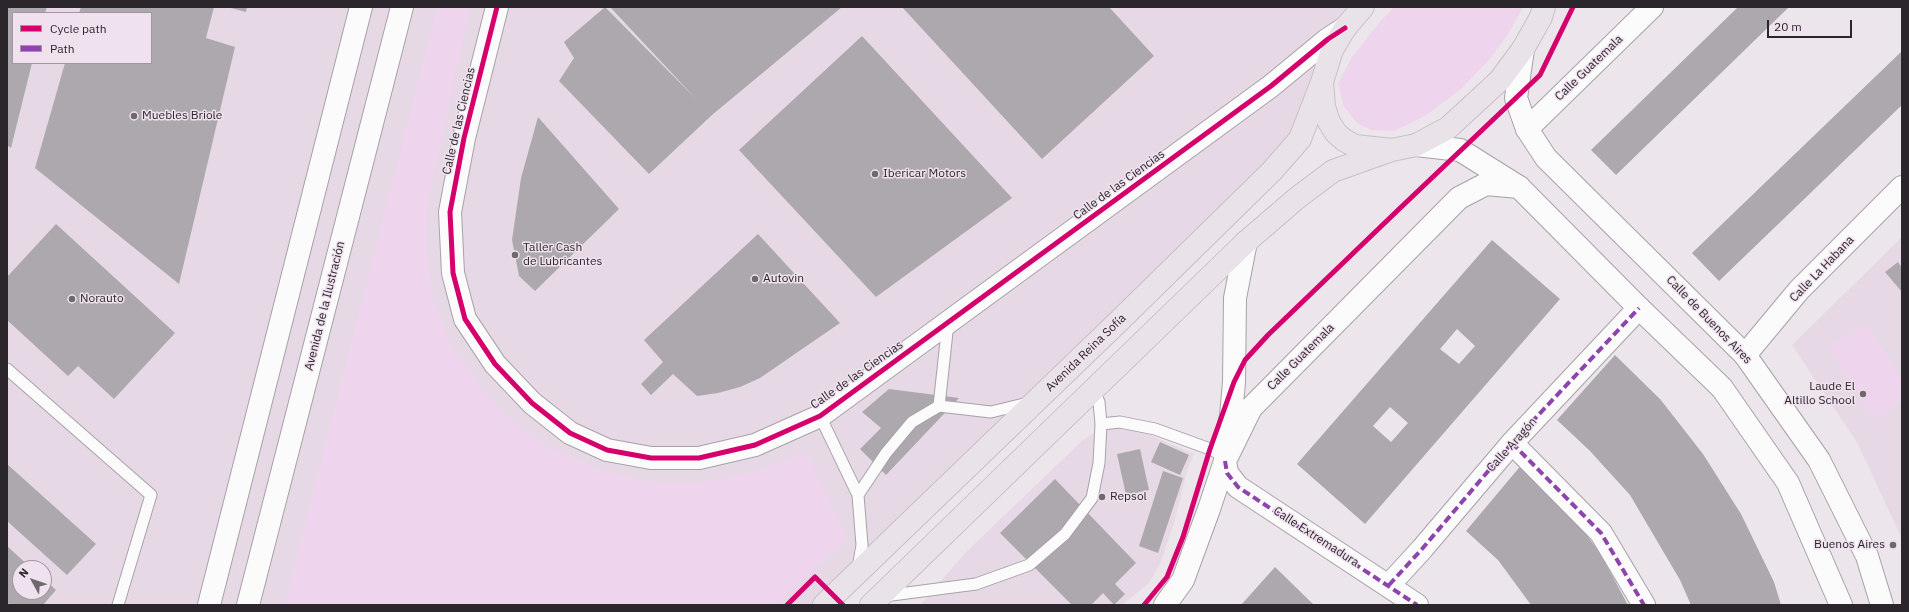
<!DOCTYPE html>
<html>
<head>
<meta charset="utf-8">
<style>
  body { margin:0 }
  #map { position:relative; width:1909px; height:612px; overflow:hidden; background:#ece5eb; font-family:"IBM Plex Sans",sans-serif }
  canvas { display:block }
  .frame { position:absolute; inset:0; border:8px solid #2b262b; pointer-events:none }
  .legend { position:absolute; left:12px; top:12px; width:140px; height:52px; box-sizing:border-box; background:#efe2ee; border:1px solid #a197a0; margin:0; padding:5px 7px; list-style:none; font-size:12px; color:#2b262b }
  .legend li { display:flex; align-items:center; gap:8px; height:20px }
  .legend b { width:20px; border:1px solid #a197a0 }
  .north { position:absolute; left:12px; top:560px; width:40px; height:40px; box-sizing:border-box; background:#efe2ee; border:1px solid #a197a0; border-radius:50%; rotate:310deg; font-size:11px; font-weight:700; line-height:16px; text-align:center; color:#2b262b }
  .north::after { content:''; display:block; margin:auto; width:14px; height:18px; background:#6f696e; clip-path:polygon(50% 0,100% 100%,50% 72%,0 100%) }
  .scale { position:absolute; left:1767px; top:20px; width:85px; height:18px; box-sizing:border-box; border:2px solid #2b262b; border-top:0; padding-left:5px; font-size:12px; line-height:14px; white-space:nowrap; color:#2b262b; -webkit-text-stroke:3px #efe2ee; paint-order:stroke }
</style>
</head>
<body>
<div id="map">
<canvas width="1909" height="612"></canvas>
<div class="frame"></div>
<ul class="legend">
<li><b style="height:5px;background:#d6006c"></b>Cycle path</li>
<li><b style="height:5px;background:#8e44ad"></b>Path</li>
</ul>
<div class="north">N</div>
<div class="scale">20 m</div>
</div>
<script>
const ctx = document.querySelector('canvas').getContext('2d');
ctx.lineJoin = 'round';
function fill(path, color) { ctx.fillStyle = color; ctx.fill(path, 'evenodd'); }
const toPath = rows => new Path2D(rows.map(r => 'M' + r).join(''));
function stroke(path, color, width, dash) { ctx.strokeStyle = color; ctx.lineWidth = width; ctx.lineCap = dash ? 'butt' : 'round'; ctx.setLineDash(dash || []); ctx.stroke(path); }
function write(font, color, halo, rows, align = 'center') {
  ctx.font = font + ' "IBM Plex Sans",sans-serif'; ctx.lineWidth = 3; ctx.setLineDash([]); ctx.textBaseline = 'middle'; ctx.strokeStyle = halo; ctx.fillStyle = color; for (const [text, x, y, turn = 0] of rows) {
    ctx.save(); ctx.translate(x, y); ctx.rotate((+turn || 0) * Math.PI / 180); ctx.textAlign = isNaN(turn) ? turn : align; if (halo) ctx.strokeText(text, 0, 0); ctx.fillText(text, 0, 0); ctx.restore();
  }
}
const built = toPath([
  [7,7,1362,7,1296,137,818,605,7,605],
  [13,13,151,13,151,63,13,63],
  [20,568,44,568,44,592,20,592],
  [1902,237,1902,539,1858,444,1792,345],
  [1107,425,1136,429,1194,454,1187,471,1174,523,1160,564,1149,583,1122,605,920,605,965,553,1083,440]
]);
const green = toPath([
  [437,7,470,7,427,206,426,254,434,301,452,346,480,386,508,418,542,444,604,472,644,481,686,484,733,477,782,463,807,452,846,538,776,605,284,605],
  [1394,7,1523,7,1510,31,1490,59,1461,89,1425,116,1394,131,1371,130,1357,123,1343,105,1338,83,1352,57,1378,24],
  [1867,324,1902,381,1902,401,1873,419,1828,347]
]);
const building = toPath([
  [7,7,47,7,45,13,13,13,13,63,32,63,11,148,7,145],
  [81,7,214,7,206,38,235,47,179,284,35,168,65,63,151,63,151,13,79,13],
  [227,7,247,7,246,12],
  [605,7,697,100,610,7,842,7,712,115,649,174,559,81,574,58,564,42],
  [902,7,1109,7,1154,56,1042,159],
  [1738,7,1789,7,1616,175,1591,150],
  [862,36,1012,198,876,297,739,150],
  [1902,51,1902,105,1719,281,1692,253],
  [538,117,619,209,535,291,519,276,512,240,521,178],
  [56,224,175,333,114,399,78,366,68,376,7,320,7,277],
  [758,234,840,323,760,378,740,387,718,393,697,396,673,374,651,395,641,384,663,362,644,340],
  [1492,240,1560,299,1365,524,1297,464],
  [1457,329,1475,346,1459,364,1440,349],
  [1390,407,1408,423,1391,442,1373,426],
  [1898,262,1902,268,1902,292,1885,272],
  [1615,355,1660,399,1703,454,1741,514,1774,582,1781,605,1691,605,1680,580,1630,495,1590,451,1557,420],
  [889,389,959,398,886,475,860,449,881,428,862,412],
  [1160,442,1189,455,1180,475,1151,462],
  [1140,449,1149,490,1126,495,1117,454],
  [1523,463,1565,506,1600,553,1628,605,1531,605,1498,560,1466,531],
  [7,464,96,544,67,575,7,521],
  [1163,471,1183,478,1158,553,1139,546],
  [1055,479,1136,563,1115,584,1125,594,1114,605,1103,593,1091,605,1072,605,1000,533],
  [7,546,31,568,20,568,20,592,44,592,44,579,56,590,43,605,10,605,7,602],
  [1275,567,1314,605,1241,605]
]);
const service = toPath([
  [7,369,151,495,118,605],
  [939,406,948,323],
  [820,416,858,495,862,545,858,568],
  [1101,424,1120,422,1155,429,1210,449,1218,453,1224,460],
  [858,495,886,453,912,422,939,406,991,412,1028,403],
  [884,596,976,584,1029,565,1065,534,1092,498,1099,463,1101,424,1099,402,1094,390]
]);
const minor = toPath([
  [497,7,464,138,450,212,453,273,465,319,495,364,532,403,570,433,607,450,651,458,699,458,755,445,820,416,1271,86,1328,39,1345,28],
  [1527,129,1652,7],
  [1246,242,1235,298,1234,382,1231,416,1225,441,1225,461,1227,473,1238,487,1417,605],
  [1745,355,1799,290,1902,187],
  [1512,443,1601,533,1644,605],
  [1389,585,1422,549,1512,443,1639,308],
  [1165,605,1183,580,1209,509,1225,461,1251,408,1459,198,1486,184,1519,187]
]);
const tertiary = toPath([
  [1523,49,1516,98,1527,129,1546,158,1745,355,1819,460,1867,556,1882,605],
  [1416,145,1460,150,1519,187,1639,308,1722,388,1788,483,1841,605],
  [209,605,361,7],
  [248,605,402,7]
]);
const primary = toPath([
  [1363,7,1345,28,1332,50,1322,82,1324,107,1329,122,1336,133,1344,140,1355,146,1392,150,1416,145,1448,128,1500,80,1523,49,1541,17,1544,7],
  [824,605,1118,322,1272,171,1300,139,1322,82],
  [871,605,1246,242,1297,198,1333,171,1392,150]
]);
const quiet = toPath([
  [1512,443,1601,533,1644,605],
  [1225,461,1227,473,1238,487,1417,605],
  [1389,585,1422,549,1512,443,1639,308]
]);
const cycleway = toPath([
  [497,7,464,138,450,212,453,273,465,319,495,364,532,403,570,433,607,450,651,458,699,458,755,445,820,416,1271,86,1328,39,1345,28],
  [787,605,815,577,843,605],
  [1144,605,1167,577,1183,537,1210,449,1234,382,1245,360,1268,335,1396,212,1540,75,1573,7]
]);
const markers = [
  [134,116,4,"#6f696e"],
  [875,174,4,"#6f696e"],
  [515,255,4,"#6f696e"],
  [755,279,4,"#6f696e"],
  [72,299,4,"#6f696e"],
  [1863,394,4,"#6f696e"],
  [1102,497,4,"#6f696e"],
  [1893,545,4,"#6f696e"]
];
const streetNames = [
  ["Calle Guatemala",1589,68,-44],
  ["Calle de las Ciencias",459,121,-77],
  ["Calle de las Ciencias",1119,185,-36],
  ["Calle La Habana",1822,269,-46],
  ["Avenida de la Ilustración",325,306,-76],
  ["Calle de Buenos Aires",1709,320,46],
  ["Avenida Reina Sofía",1086,353,-44],
  ["Calle Guatemala",1301,357,-45],
  ["Calle de las Ciencias",857,375,-35],
  ["Calle Aragón",1512,445,-48],
  ["Calle Extremadura",1316,537,33]
];
const poiNames = [
  ["Muebles Briole",142,116],
  ["Ibericar Motors",883,174],
  ["Taller Cash",523,248],
  ["de Lubricantes",523,262],
  ["Autovin",763,279],
  ["Norauto",80,299],
  ["Laude El",1855,387,"right"],
  ["Altillo School",1855,401,"right"],
  ["Repsol",1110,497],
  ["Buenos Aires",1885,545,"right"]
];
fill(built, '#e6d9e5');
fill(green, '#eed4ed');
fill(building, '#ada8ad');
stroke(service, '#a7a2a7', 13);
stroke(minor, '#a7a2a7', 24);
stroke(tertiary, '#a7a2a7', 24);
stroke(primary, '#c5c2c5', 24);
stroke(service, '#fcfbfc', 11);
stroke(minor, '#fcfbfc', 22);
stroke(tertiary, '#fcfbfc', 22);
stroke(primary, '#e9e2e8', 22);
stroke(quiet, '#8e44ad', 4, [8, 4]);
stroke(cycleway, '#d6006c', 5);
for (const [x, y, r, color] of markers) { const dot = new Path2D(); dot.arc(x, y, r, 0, 2 * Math.PI); ctx.fillStyle = color; ctx.fill(dot); stroke(dot, '#efe2ee', 1.5); }
write('12px', '#2b262b', '#efe2ee', streetNames);
write('12px', '#2b262b', '#efe2ee', poiNames, 'left');
</script>
</body>
</html>
